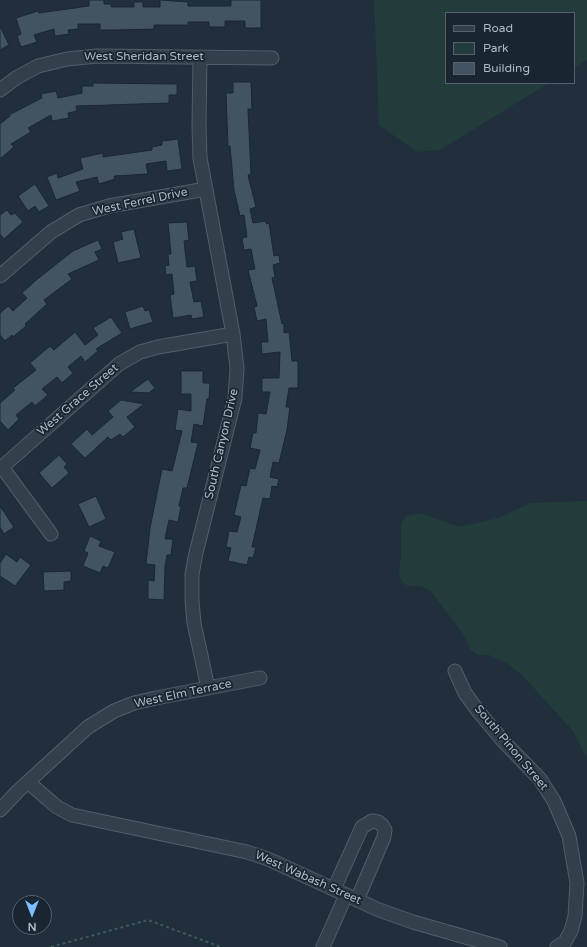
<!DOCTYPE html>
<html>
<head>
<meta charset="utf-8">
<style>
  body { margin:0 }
  #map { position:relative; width:587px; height:947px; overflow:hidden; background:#202f3b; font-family:"Varela Round",sans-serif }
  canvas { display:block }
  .legend { position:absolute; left:445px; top:12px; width:130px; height:72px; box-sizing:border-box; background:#192530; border:1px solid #55616c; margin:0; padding:5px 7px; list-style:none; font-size:12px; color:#aebbc7 }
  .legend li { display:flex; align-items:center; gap:8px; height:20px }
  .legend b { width:20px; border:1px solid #55616c }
  .north { position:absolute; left:12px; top:895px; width:40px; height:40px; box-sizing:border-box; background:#192530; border:1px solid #55616c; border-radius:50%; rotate:180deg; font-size:11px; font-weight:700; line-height:16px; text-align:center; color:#aebbc7 }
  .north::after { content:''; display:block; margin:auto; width:14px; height:18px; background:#7cbeff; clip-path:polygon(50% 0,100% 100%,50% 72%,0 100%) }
</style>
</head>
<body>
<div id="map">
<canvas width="587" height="947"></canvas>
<ul class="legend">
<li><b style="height:5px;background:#33404b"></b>Road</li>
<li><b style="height:11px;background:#223c3c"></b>Park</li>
<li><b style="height:11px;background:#425462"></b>Building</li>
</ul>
<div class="north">N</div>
</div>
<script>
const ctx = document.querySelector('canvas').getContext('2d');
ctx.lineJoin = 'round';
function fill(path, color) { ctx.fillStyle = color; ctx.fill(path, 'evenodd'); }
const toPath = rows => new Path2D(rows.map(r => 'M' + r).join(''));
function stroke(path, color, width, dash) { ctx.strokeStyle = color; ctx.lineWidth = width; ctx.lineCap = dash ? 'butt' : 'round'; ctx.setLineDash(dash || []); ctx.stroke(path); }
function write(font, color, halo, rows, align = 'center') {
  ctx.font = font + ' "Varela Round",sans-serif'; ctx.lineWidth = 3.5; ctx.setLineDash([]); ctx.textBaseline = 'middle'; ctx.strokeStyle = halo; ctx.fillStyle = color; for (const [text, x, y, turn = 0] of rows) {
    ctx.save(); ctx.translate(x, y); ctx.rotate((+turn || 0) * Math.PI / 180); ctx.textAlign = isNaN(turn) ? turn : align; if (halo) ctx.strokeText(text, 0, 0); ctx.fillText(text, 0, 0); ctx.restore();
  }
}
const green = toPath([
  [374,0,587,0,587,60,574,68,574,13,446,13,446,83,549,83,440,150,417,152,379,125],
  [587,501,587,759,573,731,522,675,506,663,489,655,478,655,470,649,464,635,430,590,420,586,408,586,402,582,399,574,401,556,401,524,406,516,421,513,459,527,499,518,530,503]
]);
const building = toPath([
  [89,0,104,0,104,4,111,4,111,7,134,7,134,2,143,2,143,7,160,7,160,0,188,2,188,6,231,6,231,0,261,0,261,28,245,28,245,21,225,21,225,27,209,27,209,22,188,22,188,25,154,25,154,29,115,30,100,30,100,24,78,24,78,29,68,30,69,34,55,36,54,29,34,35,37,42,21,47,17,36,21,34,16,18,38,11,39,13,89,6,89,0],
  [0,26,9,45,0,50,0,26],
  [233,82,251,82,252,109,248,109,251,174,248,175,256,207,250,209,253,223,266,221,266,224,269,223,274,256,279,255,280,263,273,265,275,277,272,278,282,324,284,323,284,333,289,332,292,361,298,361,298,388,289,388,286,407,290,407,287,430,279,463,273,462,270,477,279,479,277,487,272,486,270,499,263,498,252,547,256,547,253,558,249,557,247,565,228,561,231,548,226,547,229,531,237,532,241,517,234,515,241,485,246,486,250,468,255,469,260,450,250,448,253,433,256,433,258,413,266,414,270,392,262,392,262,378,279,378,280,352,262,354,261,342,268,342,266,319,257,321,254,307,257,306,248,270,255,269,251,249,244,250,242,238,247,237,244,215,240,216,234,190,230,146,228,146,226,93,233,93,233,82],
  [93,83,177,84,177,95,169,95,169,103,76,106,77,111,68,113,69,118,52,121,51,115,28,128,31,132,11,144,14,147,0,159,0,124,10,116,9,115,42,98,41,94,56,91,58,98,82,93,82,86,93,86,93,83],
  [178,139,182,169,167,171,166,161,146,164,148,174,114,176,115,179,99,184,97,177,76,182,80,191,56,200,47,177,57,173,58,178,83,169,80,158,103,153,103,157,152,150,152,147,162,145,162,141,178,139],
  [35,184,49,206,39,212,35,206,28,211,18,196,35,184],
  [7,210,11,215,15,213,23,222,4,239,0,234,0,215,7,210],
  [187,222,189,240,184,241,187,267,195,266,197,281,190,282,194,302,201,301,204,317,192,319,191,315,173,318,170,295,174,294,172,274,166,275,165,266,169,265,168,254,171,254,168,223,187,222],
  [134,229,141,258,118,263,113,242,123,239,121,232,134,229],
  [98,240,102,249,95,252,99,260,68,274,72,279,44,300,47,304,25,324,26,326,13,337,12,335,5,341,0,335,0,313,8,306,13,311,27,298,22,293,35,281,73,251,98,240],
  [143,306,145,311,149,310,153,322,130,329,125,312,143,306],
  [111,317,122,333,96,349,98,351,85,362,81,356,68,367,73,373,62,383,57,377,42,389,48,395,35,406,32,402,16,415,19,419,8,430,0,421,0,403,15,390,13,388,36,370,30,363,50,346,54,350,75,332,85,345,98,335,93,328,111,317],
  [181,371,203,371,203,383,210,383,209,399,207,399,203,426,194,424,191,442,198,443,187,488,183,488,179,506,181,507,178,522,169,520,165,539,173,539,171,555,167,555,165,566,164,600,148,599,148,580,154,581,155,565,146,564,150,528,162,469,172,471,182,431,175,430,178,409,191,411,191,394,181,394,181,371],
  [148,379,155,388,149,393,130,392,148,379],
  [121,400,144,404,127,417,135,427,123,437,120,434,111,440,108,437,85,458,71,444,87,429,92,435,113,417,108,411,121,400],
  [59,455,67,464,64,467,69,473,52,488,39,473,59,455],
  [96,496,106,519,89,527,78,504,96,496],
  [0,506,14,527,4,534,0,527,0,506],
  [90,536,101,541,99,546,115,552,108,568,103,566,100,573,83,566,88,553,84,551,90,536],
  [6,554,17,562,20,557,31,565,15,586,0,576,0,563,6,554],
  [71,571,71,581,64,582,64,590,44,591,43,572,71,571]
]);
const path = toPath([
  [51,947,148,920,221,947]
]);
const minor = toPath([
  [200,57,199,126,200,158,233,334,237,368,235,398,196,553,192,574,192,600,194,623,208,688],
  [0,90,16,78,38,66,67,59,97,56,272,58],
  [0,276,51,232,79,215,109,206,206,189],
  [2,467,51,534],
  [0,469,119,364,140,352,158,347,233,334],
  [455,671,465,693,478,711,504,742,540,779,554,801,569,836,577,883,575,916,571,931,565,942,557,947],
  [28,782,57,807,72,815,247,852,268,859,379,910,413,922,500,947],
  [0,810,18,791,88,727,114,711,134,703,156,698,260,678],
  [334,889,362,827,372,821,378,822,382,825,385,830,384,837,357,900],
  [323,947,346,895]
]);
const streetNames = [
  ["West Sheridan Street",144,57],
  ["West Ferrel Drive",140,202,-12],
  ["West Grace Street",78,400,-41],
  ["South Canyon Drive",222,444,-77],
  ["West Elm Terrace",183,694,-12],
  ["South Pinon Street",511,748,50],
  ["West Wabash Street",308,878,24]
];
fill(green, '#223c3c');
fill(building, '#425462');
stroke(building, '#1b2732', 1);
stroke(minor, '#515e69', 15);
stroke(path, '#3f5858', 2, [3, 3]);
stroke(minor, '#33404b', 13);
write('12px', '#aebbc7', '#192530', streetNames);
</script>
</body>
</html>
